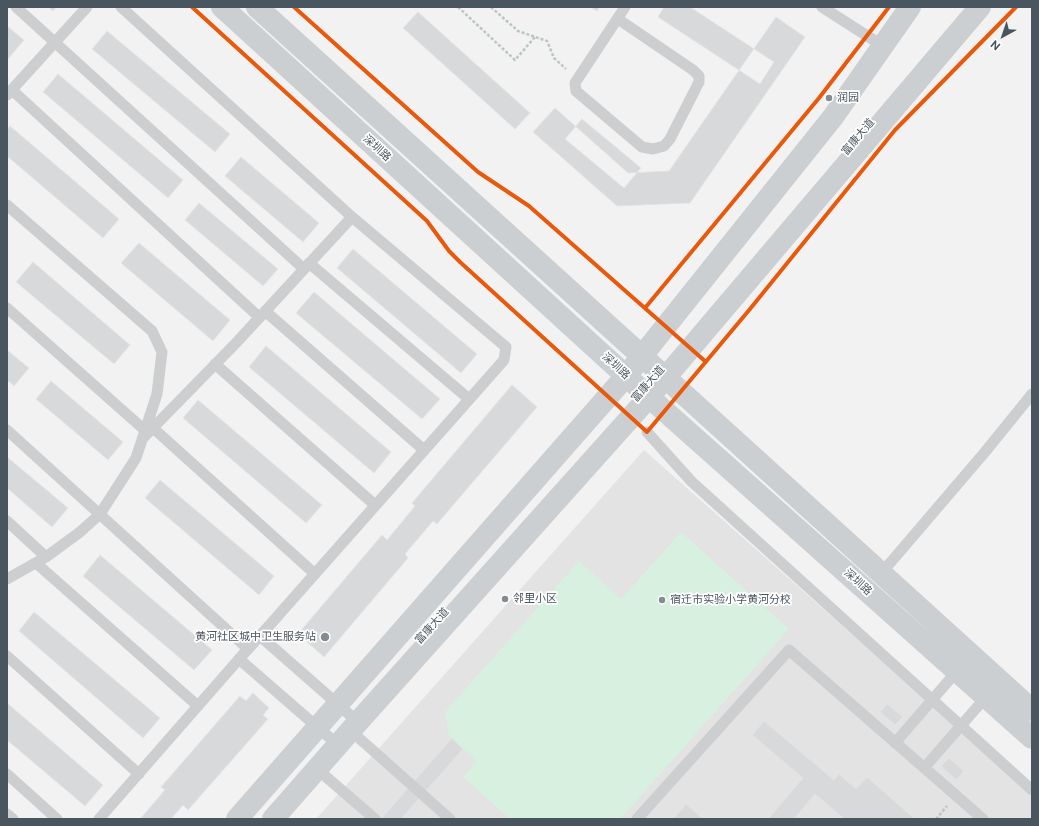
<!DOCTYPE html>
<html>
<head>
<meta charset="utf-8">
<style>
  body { margin:0 }
  #map { position:relative; width:1039px; height:826px; overflow:hidden; background:#f2f2f2; font-family:"Public Sans",sans-serif }
  canvas { display:block }
  .frame { position:absolute; inset:0; border:8px solid #49555f; pointer-events:none }
  .north { position:absolute; left:983px; top:16px; width:40px; height:40px; -webkit-text-stroke:3px #fff; paint-order:stroke; rotate:220deg; font-size:11px; font-weight:700; line-height:16px; text-align:center; color:#49555f }
  .north::after { content:''; display:block; margin:auto; width:14px; height:18px; background:#49555f; clip-path:polygon(50% 0,100% 100%,50% 72%,0 100%) }
</style>
</head>
<body>
<div id="map">
<canvas width="1039" height="826"></canvas>
<div class="frame"></div>
<div class="north">N</div>
</div>
<script>
const ctx = document.querySelector('canvas').getContext('2d');
ctx.lineJoin = 'round';
function fill(path, color) { ctx.fillStyle = color; ctx.fill(path, 'evenodd'); }
const toPath = rows => new Path2D(rows.map(r => 'M' + r).join(''));
function stroke(path, color, width, dash) { ctx.strokeStyle = color; ctx.lineWidth = width; ctx.lineCap = dash ? 'butt' : 'round'; ctx.setLineDash(dash || []); ctx.stroke(path); }
function write(font, color, halo, rows, align = 'center') {
  ctx.font = font + ' "Public Sans","Noto Sans SC",sans-serif'; ctx.lineWidth = 3.5; ctx.setLineDash([]); ctx.textBaseline = 'middle'; ctx.strokeStyle = halo; ctx.fillStyle = color; for (const [text, x, y, turn = 0] of rows) {
    ctx.save(); ctx.translate(x, y); ctx.rotate((+turn || 0) * Math.PI / 180); ctx.textAlign = isNaN(turn) ? turn : align; if (halo) ctx.strokeText(text, 0, 0); ctx.fillText(text, 0, 0); ctx.restore();
  }
}
const education = toPath([
  [644,450,1032,794,1032,819,316,819]
]);
const green = toPath([
  [681,532,789,629,620,819,510,819,463,777,477,761,449,736,445,712,579,561,621,599]
]);
const building = toPath([
  [48,7,56,7,53,11,48,7],
  [590,7,600,7,597,11,590,7],
  [664,7,690,7,774,62,760,84,658,17,664,7],
  [418,12,530,113,515,129,403,28,418,12],
  [776,17,805,37,690,203,617,206,533,132,555,108,628,173,669,171,776,17],
  [7,26,24,40,7,60,7,26],
  [107,31,230,134,215,152,92,49,107,31],
  [58,74,183,180,168,198,43,92,58,74],
  [582,119,641,168,624,188,565,139,582,119],
  [10,126,119,219,103,238,7,156,7,130,10,126],
  [241,157,319,223,303,242,225,176,241,157],
  [199,203,278,269,263,286,185,220,199,203],
  [139,243,230,320,213,341,121,263,139,243],
  [353,249,477,354,461,373,337,268,353,249],
  [33,262,130,345,114,364,16,282,33,262],
  [314,292,440,399,422,419,296,313,314,292],
  [266,346,391,452,374,473,249,367,266,346],
  [7,350,29,368,14,386,7,380,7,350],
  [51,381,123,442,108,460,36,399,51,381],
  [512,385,537,407,437,524,433,521,405,554,408,558,324,657,298,634,382,535,387,540,415,506,412,503,512,385],
  [198,400,322,505,306,523,183,418,198,400],
  [7,457,68,508,52,527,7,488,7,457],
  [160,480,274,576,259,595,145,498,160,480],
  [100,555,212,650,194,670,83,576,100,555],
  [34,612,160,718,143,738,19,631,34,612],
  [253,693,269,708,263,715,268,719,188,810,183,805,171,819,140,819,165,790,161,787,240,696,246,701,253,693],
  [7,703,103,785,85,806,7,740,7,703],
  [887,704,903,717,895,725,880,712,887,704],
  [764,721,834,780,839,774,856,789,867,777,915,819,844,819,815,794,794,819,768,819,803,778,752,735,764,721],
  [452,738,463,749,401,819,381,819,452,738],
  [949,758,964,771,956,780,941,766,949,758],
  [686,804,703,819,673,819,686,804]
]);
const path = toPath([
  [458,7,515,60,535,37],
  [491,7,518,31,547,41,554,58,566,69],
  [936,819,947,806]
]);
const lane = toPath([
  [16,7,304,269],
  [121,7,352,217,506,347,504,360,260,636],
  [822,7,883,46],
  [618,19,693,70,699,76,699,82,670,139,664,146,653,149,642,147,576,91,575,83,625,7],
  [12,90,259,317],
  [7,95,87,7],
  [7,205,152,331,162,352,157,394,136,458,100,514,80,532,46,557,7,579],
  [309,263,469,399],
  [7,308,148,433],
  [265,311,424,450],
  [215,364,375,505],
  [153,428,315,574],
  [7,430,248,649],
  [647,432,691,481,1032,790],
  [144,437,236,343,352,217],
  [7,521,46,557],
  [36,563,198,706],
  [879,576,985,452,1032,394],
  [7,656,139,774],
  [351,731,450,819],
  [895,743,957,671],
  [338,745,239,659,248,649,260,636,358,722],
  [924,768,986,697],
  [317,769,375,819],
  [7,774,57,819],
  [7,814,13,819],
  [99,819,239,659],
  [637,819,789,650,983,819]
]);
const secondary = toPath([
  [222,7,649,397,1032,738],
  [257,7,1032,710],
  [237,819,626,376,833,117,910,7],
  [273,819,358,722,649,397,980,7]
]);
const cycleway = toPath([
  [192,7,427,221,449,251,460,262,647,432,750,309,895,130,1016,7],
  [294,7,478,172,529,206,706,362],
  [645,308,819,98,889,7]
]);
const markers = [
  [829,98,4,"#848c92"],
  [505,599,4,"#848c92"],
  [662,600,4,"#848c92"],
  [325,637,5,"#848c92"]
];
const poiNames = [
  ["润园",837,98],
  ["邻里小区",513,599],
  ["宿迁市实验小学黄河分校",670,600],
  ["黄河社区城中卫生服务站",316,637,"right"]
];
const streetNames = [
  ["富康大道",858,137,-50],
  ["深圳路",377,148,42],
  ["深圳路",616,366,42],
  ["富康大道",648,384,-49],
  ["深圳路",858,582,42],
  ["富康大道",432,626,-48]
];
fill(education, '#e4e3e4');
fill(green, '#d7f0e0');
fill(building, '#d8d9da');
stroke(building, '#e3e4e5', 1);
stroke(path, '#bac6c2', 2.5, [3, 2]);
stroke(lane, '#ccced0', 11);
stroke(secondary, '#cccfd2', 22);
stroke(cycleway, '#e8590c', 4);
for (const [x, y, r, color] of markers) { const dot = new Path2D(); dot.arc(x, y, r, 0, 2 * Math.PI); ctx.fillStyle = color; ctx.fill(dot); stroke(dot, '#fff', 1.5); }
write('11px', '#49555f', '#fff', poiNames, 'left');
write('11px', '#49555f', '#fff', streetNames);
</script>
</body>
</html>
